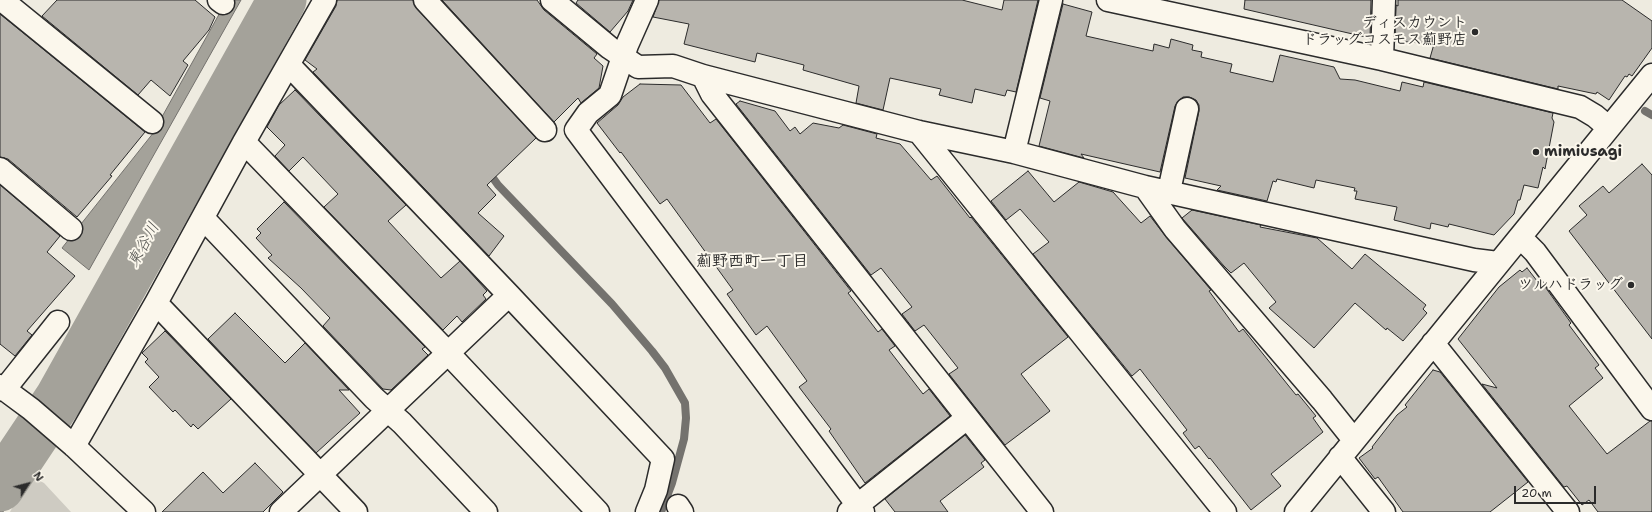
<!DOCTYPE html>
<html>
<head>
<meta charset="utf-8">
<style>
  body { margin:0 }
  #map { position:relative; width:1652px; height:512px; overflow:hidden; background:#eeebe0; font-family:"Shantell Sans",sans-serif }
  canvas { display:block }
  .north { position:absolute; left:8px; top:464px; width:40px; height:40px; -webkit-text-stroke:3px #fbf7ec; paint-order:stroke; rotate:54deg; font-size:11px; font-weight:700; line-height:16px; text-align:center; color:#2b2b2b }
  .north::after { content:''; display:block; margin:auto; width:14px; height:18px; background:#2b2b2b; clip-path:polygon(50% 0,100% 100%,50% 72%,0 100%) }
  .scale { position:absolute; left:1514px; top:486px; width:82px; height:18px; box-sizing:border-box; border:2px solid #2b2b2b; border-top:0; padding-left:5px; font-size:12px; line-height:14px; white-space:nowrap; color:#2b2b2b; -webkit-text-stroke:3px #fbf7ec; paint-order:stroke }
</style>
</head>
<body>
<div id="map">
<canvas width="1652" height="512"></canvas>
<div class="north">N</div>
<div class="scale">20 m</div>
</div>
<script>
const ctx = document.querySelector('canvas').getContext('2d');
ctx.lineJoin = 'round';
function fill(path, color) { ctx.fillStyle = color; ctx.fill(path, 'evenodd'); }
const toPath = rows => new Path2D(rows.map(r => 'M' + r).join(''));
function stroke(path, color, width, dash) { ctx.strokeStyle = color; ctx.lineWidth = width; ctx.lineCap = dash ? 'butt' : 'round'; ctx.setLineDash(dash || []); ctx.stroke(path); }
function write(font, color, halo, rows, align = 'center') {
  ctx.font = font + ' "Shantell Sans","Klee One",sans-serif'; ctx.lineWidth = 4; ctx.setLineDash([]); ctx.textBaseline = 'middle'; ctx.strokeStyle = halo; ctx.fillStyle = color; for (const [text, x, y, turn = 0] of rows) {
    ctx.save(); ctx.translate(x, y); ctx.rotate((+turn || 0) * Math.PI / 180); ctx.textAlign = isNaN(turn) ? turn : align; if (halo) ctx.strokeText(text, 0, 0); ctx.fillText(text, 0, 0); ctx.restore();
  }
}
const green = toPath([
  [34,478,44,483,71,512,10,512,25,483]
]);
const water = toPath([
  [227,0,241,0,89,270,62,248,154,132,152,129,163,115,227,0],
  [48,401,63,413,33,458,33,464,8,498,3,512,0,512,0,450,6,455,18,447,48,401]
]);
const stream = toPath([
  [1645,111,1652,115],
  [488,171,498,185,612,304,652,351,665,368,685,403,686,418,684,439,672,483,661,512]
]);
const river = toPath([
  [0,487,60,397,282,0]
]);
const building = toPath([
  [57,0,195,0,215,17,209,30,183,61,188,65,170,96,151,80,138,95,42,16,57,0],
  [337,0,413,0,416,8,536,138,487,185,496,195,478,213,504,236,489,256,313,72,317,69,305,60,336,6,337,0],
  [442,0,537,0,544,10,597,54,594,58,603,66,599,88,581,103,578,98,554,122,442,0],
  [578,0,633,0,628,11,610,32,576,3,578,0],
  [659,0,962,0,1002,10,1004,0,1038,0,1016,92,1007,90,1005,96,975,89,972,103,939,95,941,89,890,78,883,110,856,103,859,86,803,70,804,65,757,53,755,62,684,44,689,24,653,17,659,0],
  [1245,0,1371,0,1370,38,1244,9,1245,0],
  [1398,0,1622,0,1652,21,1652,48,1632,76,1629,74,1627,77,1625,76,1609,100,1597,92,1596,94,1558,86,1558,89,1430,58,1434,44,1395,41,1396,5,1398,6,1398,0],
  [1063,4,1092,12,1086,36,1153,51,1154,44,1169,48,1171,39,1193,45,1192,50,1202,52,1201,57,1232,64,1230,72,1273,82,1280,55,1334,67,1340,79,1355,80,1400,91,1402,82,1423,87,1424,82,1553,113,1552,118,1554,122,1545,169,1543,167,1538,188,1524,185,1520,200,1518,200,1514,214,1494,235,1449,224,1448,227,1431,223,1430,229,1394,220,1397,207,1355,199,1357,191,1354,191,1355,188,1316,180,1314,188,1277,179,1276,182,1273,181,1267,201,1217,190,1221,186,1185,178,1199,111,1199,105,1196,100,1189,97,1183,97,1178,101,1175,106,1160,172,1081,154,1084,158,1039,146,1050,101,1040,98,1063,4],
  [0,14,145,132,110,175,112,176,77,217,8,159,0,157,0,14],
  [640,84,681,85,710,123,716,119,851,291,848,293,878,332,882,329,895,346,889,350,923,394,929,389,950,416,865,483,829,431,831,429,799,387,807,381,767,326,756,335,727,294,733,290,667,199,660,204,621,152,620,153,597,123,618,105,623,97,640,84],
  [295,90,406,205,388,221,441,278,460,261,487,291,483,295,486,299,462,322,457,316,443,330,324,207,338,194,303,157,289,171,275,156,285,145,267,127,279,105,295,90],
  [740,101,775,111,790,131,795,127,800,134,813,123,839,128,843,125,877,134,876,138,900,144,931,180,937,176,970,218,971,217,1068,337,1021,374,1050,411,1005,445,949,374,958,368,924,325,915,331,902,314,912,307,881,268,871,275,736,104,740,101],
  [1642,164,1652,175,1652,339,1569,231,1587,215,1579,206,1603,186,1609,193,1642,164],
  [1028,171,1054,202,1079,182,1113,192,1141,223,1150,216,1166,237,1211,290,1209,291,1239,332,1243,329,1296,395,1298,394,1316,416,1313,418,1323,432,1271,474,1281,486,1251,510,1210,458,1209,459,1199,446,1195,449,1183,433,1187,430,1140,369,1132,376,1033,254,1049,242,1020,209,1006,220,991,201,1028,171],
  [0,185,60,236,47,252,75,276,27,331,32,335,15,356,0,344,0,185],
  [284,202,425,347,422,349,428,355,391,390,383,389,323,326,330,318,301,288,268,258,272,255,256,238,261,233,257,229,284,202],
  [1192,210,1261,225,1260,227,1317,238,1352,269,1365,254,1426,305,1423,309,1427,313,1403,341,1387,328,1386,330,1355,303,1314,348,1269,308,1276,302,1244,263,1231,273,1224,266,1182,218,1192,210],
  [1527,268,1541,286,1543,284,1571,323,1569,325,1599,365,1595,368,1603,378,1569,406,1607,454,1650,421,1652,421,1652,512,1598,512,1589,500,1582,505,1567,486,1564,487,1482,384,1497,388,1458,339,1499,287,1520,270,1522,272,1527,268],
  [235,313,285,363,305,343,349,390,339,390,360,413,316,453,208,339,235,313],
  [165,331,231,399,198,429,193,424,191,427,175,410,173,412,149,387,159,377,145,362,148,359,142,353,165,331],
  [1433,370,1440,372,1528,482,1490,512,1403,512,1378,477,1375,479,1359,458,1373,448,1372,447,1397,415,1407,407,1405,405,1433,370],
  [965,435,985,460,981,463,984,467,940,501,948,512,895,512,885,499,965,435],
  [255,463,283,492,263,512,162,512,203,472,223,493,255,463]
]);
const minor = toPath([
  [2,0,152,122],
  [219,0,223,3],
  [425,0,545,130],
  [552,0,610,48,638,67,673,66,703,76,919,132,1014,152,1145,187,1474,260,1498,263],
  [647,0,627,45,610,95,588,113,576,130,863,512],
  [1108,0,1382,59,1580,107,1595,116,1608,127],
  [1382,59,1384,0],
  [289,65,509,295,663,459,656,490,647,512],
  [703,76,712,94,1042,512],
  [919,132,1225,512],
  [244,142,448,353,598,512],
  [1014,152,1051,0],
  [0,169,71,229],
  [1145,187,1175,229,1322,400,1354,440],
  [1169,191,1187,109],
  [203,218,374,398,402,423,486,512],
  [1520,237,1535,252,1652,409],
  [156,303,356,512],
  [1433,343,1568,512],
  [0,386,31,409,74,446,144,512],
  [4,390,58,322],
  [74,446,156,303,244,142,325,0],
  [1340,457,1384,512],
  [678,506,682,512],
  [281,512,509,295],
  [849,512,967,418],
  [1296,512,1652,75]
]);
const markers = [
  [1475,32,4,"#2b2b2b"],
  [1536,152,4,"#2b2b2b"],
  [1631,285,4,"#2b2b2b"]
];
const poiNames = [
  ["ディスカウント",1467,23],
  ["ドラッグコスモス薊野店",1467,40],
  ["mimiusagi",1544,152,"left"],
  ["ツルハドラッグ",1623,285]
];
const waterNames = [
  ["東谷川",144,245,-61]
];
const neighbourhoodNames = [
  ["薊野西町一丁目",752,262]
];
fill(green, '#cecbc2');
fill(water, '#a4a29a');
stroke(water, '#74726e', 1);
stroke(stream, '#74726e', 8);
stroke(river, '#a4a29a', 49);
fill(building, '#b8b5ae');
stroke(building, '#2b2b2b', 1);
stroke(minor, '#2b2b2b', 25);
stroke(minor, '#fbf7ec', 22);
for (const [x, y, r, color] of markers) { const dot = new Path2D(); dot.arc(x, y, r, 0, 2 * Math.PI); ctx.fillStyle = color; ctx.fill(dot); stroke(dot, '#fbf7ec', 1.5); }
write('bold 15px', '#2b2b2b', '#fbf7ec', poiNames, 'right');
write('italic 16px', '#555552', '#fbf7ec', waterNames);
write('bold 16px', '#2b2b2b', '#fbf7ec', neighbourhoodNames);
</script>
</body>
</html>
